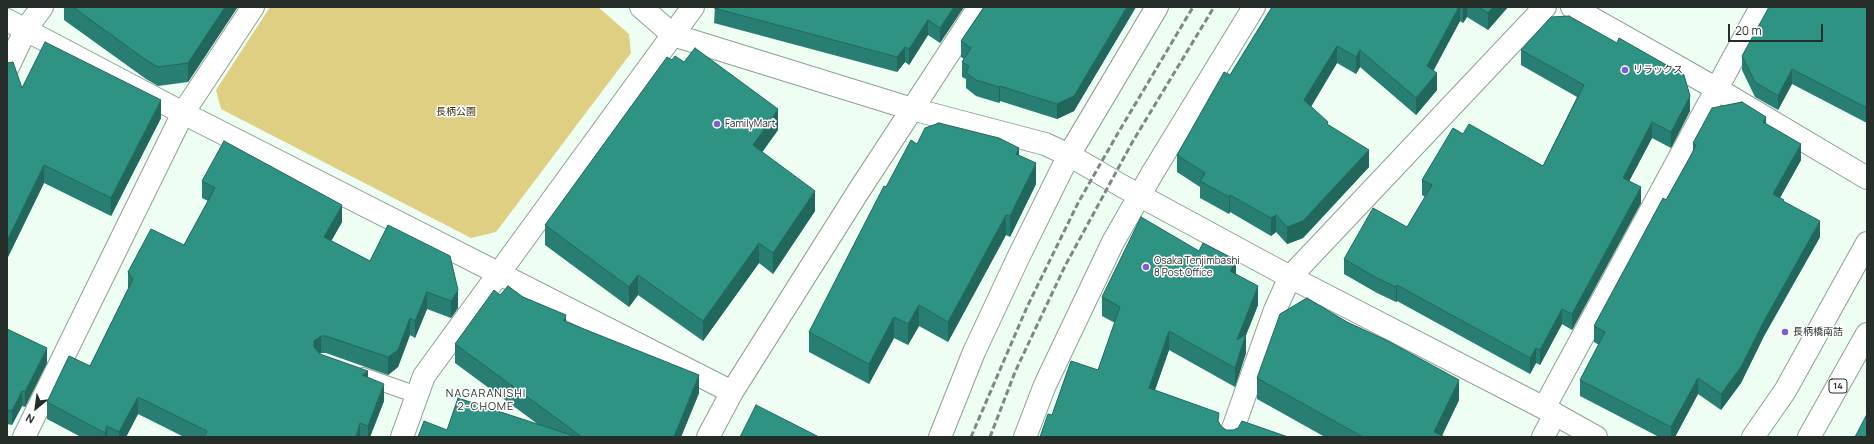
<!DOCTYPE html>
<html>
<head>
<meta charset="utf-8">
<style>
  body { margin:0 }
  #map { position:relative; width:1874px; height:444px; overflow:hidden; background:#effef3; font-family:Manrope,sans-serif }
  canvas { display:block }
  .frame { position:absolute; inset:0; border:8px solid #262e29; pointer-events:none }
  .north { position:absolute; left:16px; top:388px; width:40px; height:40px; -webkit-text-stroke:3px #fff; paint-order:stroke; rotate:209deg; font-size:11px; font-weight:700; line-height:16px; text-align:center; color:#262e29 }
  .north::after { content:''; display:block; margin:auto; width:14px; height:18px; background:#262e29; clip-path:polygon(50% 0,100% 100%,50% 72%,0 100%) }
  .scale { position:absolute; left:1728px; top:24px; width:95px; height:18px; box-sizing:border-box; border:2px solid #262e29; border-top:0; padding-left:5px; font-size:12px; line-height:14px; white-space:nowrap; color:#262e29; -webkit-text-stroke:3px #fff; paint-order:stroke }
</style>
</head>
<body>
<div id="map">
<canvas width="1874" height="444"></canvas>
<div class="frame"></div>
<div class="north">N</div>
<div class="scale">20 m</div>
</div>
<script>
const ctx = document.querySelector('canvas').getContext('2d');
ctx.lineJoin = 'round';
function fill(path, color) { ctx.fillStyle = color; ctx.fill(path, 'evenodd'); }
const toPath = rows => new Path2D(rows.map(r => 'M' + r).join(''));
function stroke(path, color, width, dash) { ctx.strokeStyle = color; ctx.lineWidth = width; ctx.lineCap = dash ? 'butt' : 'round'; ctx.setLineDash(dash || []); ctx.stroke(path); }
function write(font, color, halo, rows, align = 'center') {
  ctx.font = font + ' Manrope,"Noto Sans JP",sans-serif'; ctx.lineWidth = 3; ctx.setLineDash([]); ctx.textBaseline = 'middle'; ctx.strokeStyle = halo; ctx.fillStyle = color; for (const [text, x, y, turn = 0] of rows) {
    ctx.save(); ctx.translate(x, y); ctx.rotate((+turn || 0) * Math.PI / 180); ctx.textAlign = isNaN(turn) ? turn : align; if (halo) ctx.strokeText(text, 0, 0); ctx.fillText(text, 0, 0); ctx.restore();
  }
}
const green = toPath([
  [270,7,598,7,629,34,631,53,496,232,471,238,221,109,216,90]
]);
const lane = toPath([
  [363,376,417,395]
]);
const street = toPath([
  [641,7,673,35,912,109,1045,144,1069,155,1122,186,1290,277,1544,408,1596,437],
  [1572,7,1717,89,1867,178],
  [7,20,183,113,732,392],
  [7,69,26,29,42,7],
  [1544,408,1761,7],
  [24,437,183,113,253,7],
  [402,437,424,376,693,7],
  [708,437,732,392,858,192,979,7],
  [940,437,974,352,1018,258,1057,179,1069,155,1157,7],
  [1025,437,1045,385,1113,242,1153,172,1254,7],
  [1543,437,1555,414]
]);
const secondary = toPath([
  [1230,437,1275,310,1290,277,1545,7]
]);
const primary = toPath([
  [1753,437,1785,391,1867,243],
  [1809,437,1867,334]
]);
const rail = toPath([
  [971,437,1027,307,1078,203,1118,133,1193,7],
  [990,437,1015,372,1065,266,1133,141,1214,7]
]);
const wall = toPath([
  [64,7,237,7,237,8,188,82,158,86,146,79,64,20],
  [715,7,964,7,940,43,928,35,909,65,905,62,897,72,714,23],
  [984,7,1136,7,1074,111,1057,119,1000,101,999,103,976,96,966,88,966,79,962,77,962,62,964,59,961,57,961,41],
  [1272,7,1508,7,1488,30,1467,17,1463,23,1460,21,1433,70,1437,90,1416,115,1360,67,1356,74,1337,63,1311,107,1328,125,1369,167,1303,238,1287,244,1276,232,1271,236,1230,212,1229,214,1200,198,1200,187,1177,172,1177,155,1230,75],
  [1867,7,1867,123,1792,84,1778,110,1755,97,1742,70,1742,56],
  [1521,50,1690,111,1671,148,1652,138,1629,181,1641,203,1572,330,1562,324,1540,365,1536,363,1530,374,1397,301,1396,302,1377,293,1344,274,1344,259,1407,227,1425,197,1422,195,1422,180,1463,134,1543,166,1577,97,1521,65],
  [7,63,22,88,161,118,111,216,44,183,7,259],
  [1766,124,1801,160,1780,198,1820,237,1764,336,1741,383,1721,410,1698,394,1675,437,1659,437,1580,396,1580,380,1599,345,1594,342,1594,326,1666,200,1690,157,1693,151,1693,143],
  [778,130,762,152,815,211,773,274,759,263,703,341,638,295,629,307,545,245,545,225],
  [917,144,1019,155,1036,184,1010,237,1006,235,948,342,919,326,908,345,894,338,869,384,809,352,809,332,886,187],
  [202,181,342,222,331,241,370,261,388,225,458,308,451,318,427,309,415,338,410,335,398,367,388,375,326,353,321,353,320,354,368,377,384,401,370,437,184,437,138,414,126,437,81,437,47,419,47,402,90,366,128,289,128,272,184,245,208,201,202,198],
  [1236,274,1258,305,1246,335,1246,353,1235,387,1169,350,1155,390,1219,422,1221,426,1226,430,1288,437,1040,437,1052,415,1098,370,1115,323,1102,316,1102,297],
  [523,297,566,322,699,393,681,437,418,437,447,430,539,425,455,363,455,344],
  [7,329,47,363,25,407,22,406,12,425,7,424],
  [1257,378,1459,400,1442,436,1445,437,1325,437,1257,399]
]);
const shadedWall = toPath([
  [225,7,237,7,237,8,188,82,188,63],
  [954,7,964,7,940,43,940,28],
  [1127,7,1136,7,1074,111,1057,119,1057,104],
  [1459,7,1460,7,1460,21,1427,83,1427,66],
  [1463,7,1467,7,1467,17,1463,23],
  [1493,7,1508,7,1488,30,1488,13],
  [928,20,928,35,909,65,909,49],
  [1337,46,1337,63,1304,118,1304,100],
  [905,47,905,62,897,72,897,57],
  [1360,50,1360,67,1356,74,1356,57],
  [1792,69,1792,84,1778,110,1778,96],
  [1437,73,1437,90,1416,115,1416,98],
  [1000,86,1000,101,999,103,999,87],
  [1690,96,1690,111,1671,148,1671,132],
  [161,100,161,118,111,216,111,198],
  [778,109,778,130,753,165,753,145],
  [1766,117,1766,132,1763,122],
  [1652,122,1652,138,1623,193,1623,178],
  [1801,144,1801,160,1773,210,1773,194],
  [1019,148,1019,169,1016,154],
  [1369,150,1369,167,1303,238,1287,244,1287,227],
  [1036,163,1036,184,1010,237,1010,216],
  [44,165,44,183,7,259,7,241],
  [1641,187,1641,203,1572,330,1572,314],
  [815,191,815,211,773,274,773,253],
  [1230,195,1230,212,1229,214,1229,197],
  [342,205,342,222,324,254,324,237],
  [1006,215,1006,235,948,342,948,322],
  [1276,215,1276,232,1271,236,1271,218],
  [1820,221,1820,237,1764,336,1741,383,1721,410,1721,394,1764,321],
  [759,243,759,263,703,341,703,321],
  [1236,260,1236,279,1230,271],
  [638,275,638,295,629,307,629,287],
  [1397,285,1397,301,1396,302,1396,287],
  [1258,286,1258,305,1246,335,1246,353,1235,387,1235,368,1237,340],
  [458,290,458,308,451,318,451,301],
  [427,292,427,309,415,338,415,321],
  [919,305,919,326,908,345,908,324],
  [1562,309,1562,324,1540,365,1540,350],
  [566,315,566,334,564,321],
  [894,317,894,338,869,384,869,364],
  [410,318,410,335,398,367,388,375,388,357],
  [1169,331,1169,350,1149,407,1149,388],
  [321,336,321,353,314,358,314,341],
  [47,348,47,363,25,407,25,392],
  [1536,348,1536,363,1530,374,1530,358],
  [368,371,368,388,362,375],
  [699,375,699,393,681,437,674,437],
  [1698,378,1698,394,1675,437,1671,437,1671,427],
  [1459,380,1459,400,1441,437,1434,432],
  [384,384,384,401,370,437,368,437,368,426],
  [22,391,22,406,12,425,12,411],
  [138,397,138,414,126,437,119,437,119,432],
  [360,423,360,437,356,437],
  [107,426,107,437,105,437,105,433]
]);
const building = toPath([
  [73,7,225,7,188,63,158,67,146,60,73,7],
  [715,7,954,7,940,28,928,20,909,49,905,47,897,57,714,8,715,7],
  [984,7,1127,7,1074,96,1057,104,1000,86,999,87,976,80,966,73,969,66,962,62,971,48,961,41,984,7],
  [1272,7,1459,7,1427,66,1437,73,1416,98,1360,50,1356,57,1337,46,1304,100,1328,122,1327,124,1369,150,1303,221,1287,227,1276,215,1271,218,1230,195,1229,197,1200,181,1205,173,1177,155,1224,72,1230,75,1272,7],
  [1478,7,1493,7,1488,13,1478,7],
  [1769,7,1867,7,1867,108,1792,69,1778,96,1755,82,1742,56,1769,7],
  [1569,16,1617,43,1619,38,1684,75,1690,96,1671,132,1652,122,1623,178,1641,187,1572,314,1562,309,1540,350,1536,348,1530,358,1397,285,1396,287,1377,278,1344,259,1373,208,1407,227,1432,185,1422,180,1453,128,1463,134,1469,124,1543,166,1584,85,1521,50,1551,17,1569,16],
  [45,42,161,100,111,198,44,165,7,241,7,63,13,62,22,88,45,42],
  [695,48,778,109,753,145,815,191,773,253,759,243,703,321,638,275,629,287,545,225,667,57,672,60,675,56,684,62,695,48],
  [1742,102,1766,117,1763,122,1801,144,1773,194,1784,200,1783,201,1820,221,1764,321,1741,367,1721,394,1698,378,1671,427,1580,380,1605,332,1594,326,1663,198,1666,200,1690,157,1696,145,1693,143,1712,108,1742,102],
  [939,123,999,138,1019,148,1016,154,1036,163,1010,216,1006,215,948,322,919,305,908,324,894,317,869,364,809,332,884,186,886,187,911,140,917,144,925,128,939,123],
  [224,141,342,205,324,237,370,261,388,225,450,256,458,290,451,301,427,292,415,321,410,318,398,350,388,357,326,336,321,336,314,341,314,347,320,354,368,371,362,375,384,384,368,426,360,423,356,437,204,437,207,431,138,397,119,432,107,426,105,433,47,402,69,356,90,366,133,279,128,272,151,229,184,245,215,188,202,181,224,141],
  [1141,217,1199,251,1203,243,1236,260,1230,271,1258,286,1237,340,1246,334,1235,368,1169,331,1149,388,1219,413,1218,421,1221,426,1226,430,1233,430,1238,428,1242,421,1288,437,1040,437,1048,414,1052,415,1071,361,1098,370,1120,307,1102,297,1141,217],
  [508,286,523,297,566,315,564,321,699,375,674,437,582,437,455,344,494,290,500,295,508,286],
  [1307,298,1347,322,1388,341,1459,380,1434,432,1445,437,1363,437,1257,378,1280,314,1307,298],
  [7,329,47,348,25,392,22,391,12,411,7,410,7,329],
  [458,398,577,437,418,437,424,421,447,430,458,398],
  [756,405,819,437,740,437,756,405],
  [1867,414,1867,437,1855,437,1867,414]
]);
const markers = [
  [1625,70,4,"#7d5cd6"],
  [717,124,4,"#7d5cd6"],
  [1146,267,4,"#7d5cd6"],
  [1785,332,4,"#7d5cd6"]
];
const shields = [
  [1838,386,18]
];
const shieldNames = [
  ["14",1838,386]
];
const poiNames = [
  ["リラックス",1633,70],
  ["FamilyMart",725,124],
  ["Osaka Tenjimbashi",1154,261],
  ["8 Post Office",1154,273],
  ["長柄橋南詰",1793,332]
];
const parkNames = [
  ["長柄公園",456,112]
];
const neighbourhoodNames = [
  ["NAGARANISHI",486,394],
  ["2-CHOME",486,407]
];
fill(green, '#dfcf82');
stroke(lane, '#8da092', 18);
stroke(street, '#8da092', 24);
stroke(secondary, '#8da092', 24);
stroke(primary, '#8da092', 24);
stroke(lane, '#fff', 16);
stroke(street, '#fff', 22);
stroke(secondary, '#fff', 22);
stroke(primary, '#fff', 22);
stroke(rail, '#7d8881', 3, [6, 3]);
fill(wall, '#287e72');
fill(shadedWall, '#21675c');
fill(building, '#2f9384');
stroke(building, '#21675c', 1);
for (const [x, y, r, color] of markers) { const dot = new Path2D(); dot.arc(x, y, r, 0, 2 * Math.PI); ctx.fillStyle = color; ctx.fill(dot); stroke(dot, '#fff', 1.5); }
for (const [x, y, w] of shields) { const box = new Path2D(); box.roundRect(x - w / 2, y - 7, w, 14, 3); ctx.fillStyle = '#fff'; ctx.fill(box); stroke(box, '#262e29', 1); }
write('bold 9px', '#262e29', null, shieldNames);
write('10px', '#262e29', '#fff', poiNames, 'left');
write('10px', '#372f05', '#fff', parkNames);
ctx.letterSpacing = '1px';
write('11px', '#1f2e23', '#fff', neighbourhoodNames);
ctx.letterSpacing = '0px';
</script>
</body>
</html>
